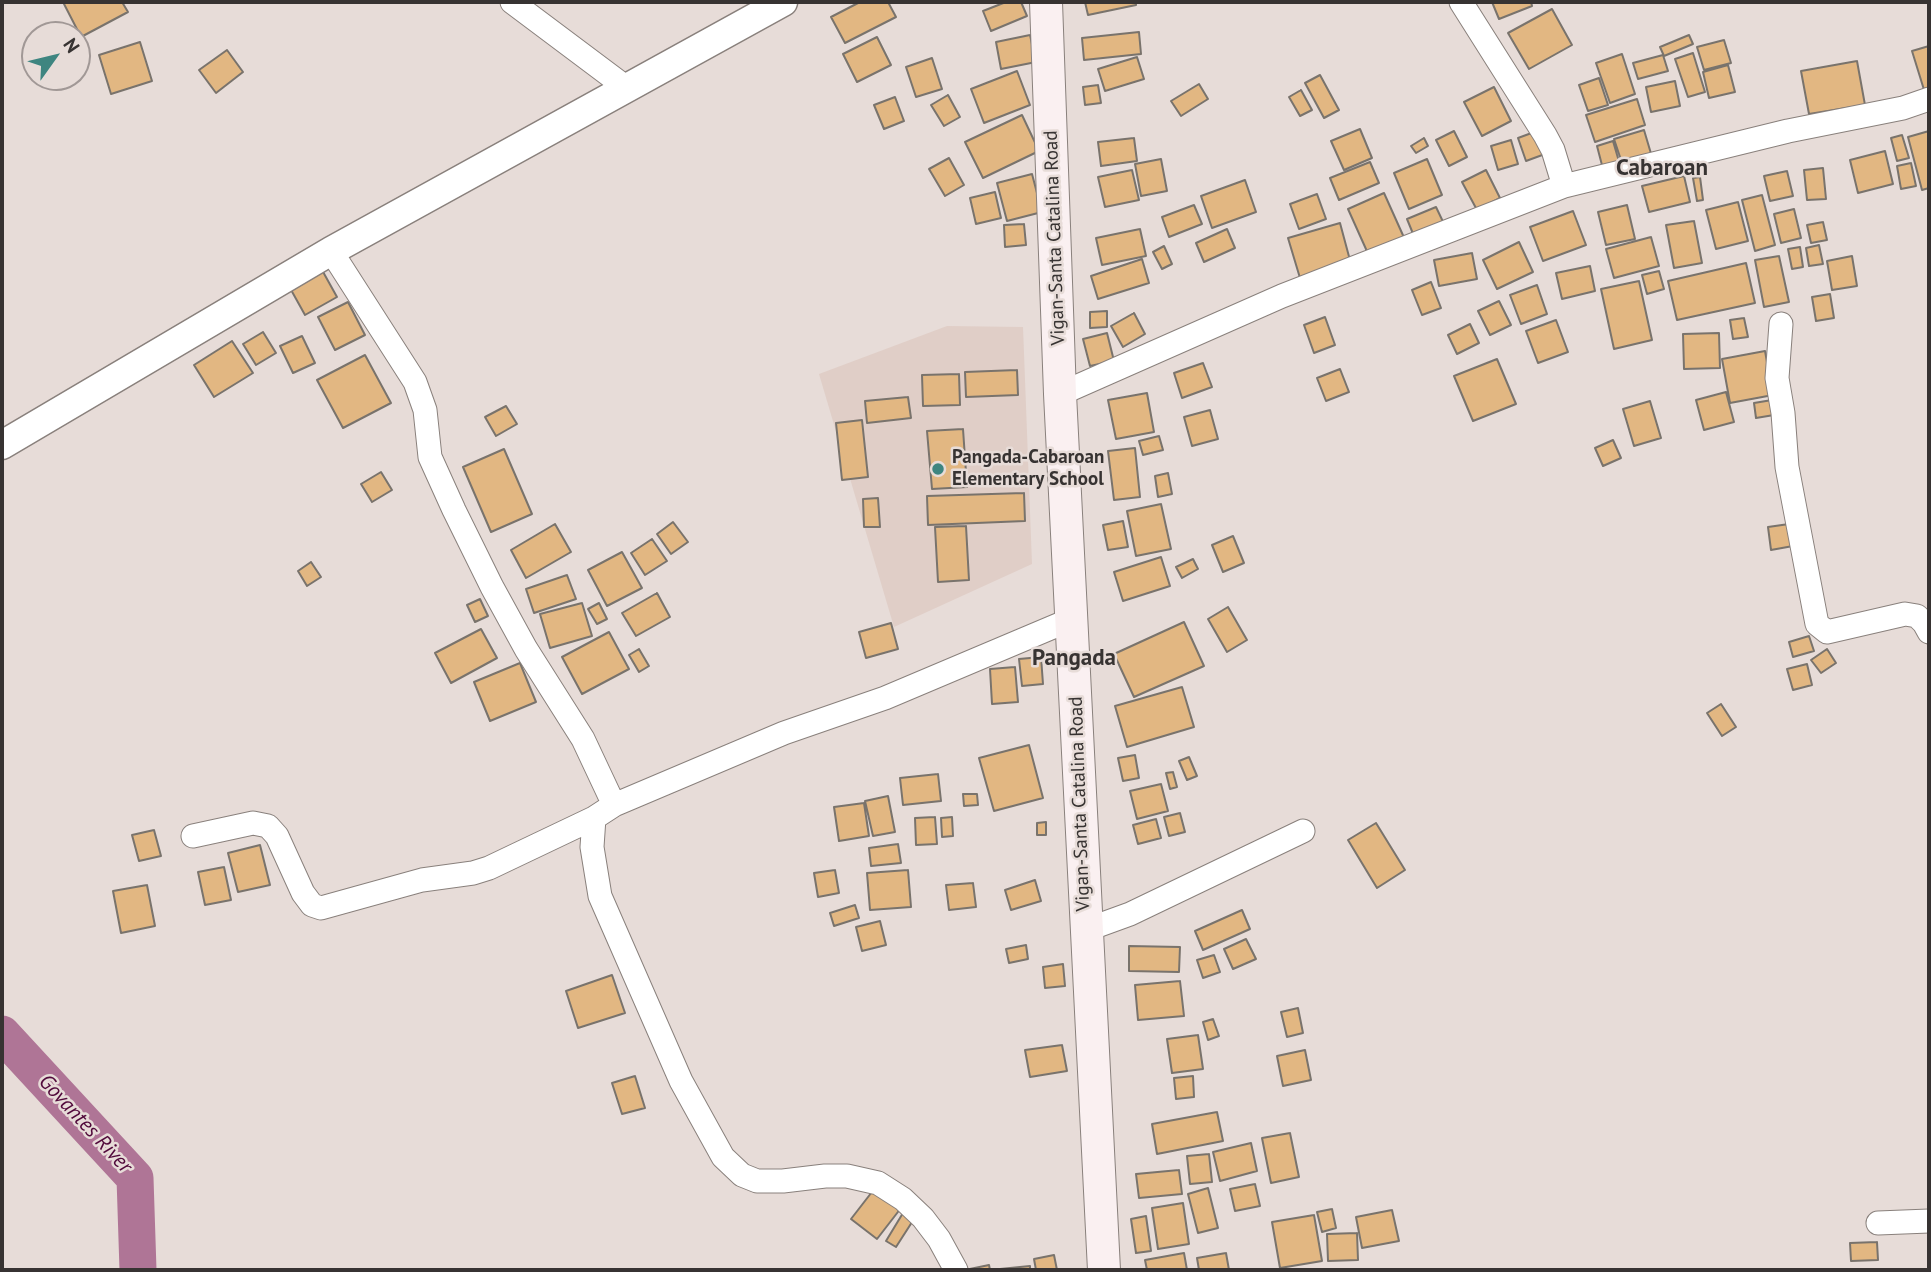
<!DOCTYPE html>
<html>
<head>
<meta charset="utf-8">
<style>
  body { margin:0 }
  #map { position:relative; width:1931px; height:1272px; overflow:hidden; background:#e7dcd8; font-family:"PT Sans",sans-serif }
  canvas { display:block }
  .frame { position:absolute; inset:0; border:4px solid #373332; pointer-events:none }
  .north { position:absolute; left:21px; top:21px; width:70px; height:70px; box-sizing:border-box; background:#e7dcd8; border:2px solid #a19896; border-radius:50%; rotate:56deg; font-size:19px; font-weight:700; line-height:28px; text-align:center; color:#373332 }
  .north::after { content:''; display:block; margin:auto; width:24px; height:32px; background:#3e8580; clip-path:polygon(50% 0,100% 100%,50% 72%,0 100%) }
</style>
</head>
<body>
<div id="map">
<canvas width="1931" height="1272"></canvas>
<div class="frame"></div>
<div class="north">N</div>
</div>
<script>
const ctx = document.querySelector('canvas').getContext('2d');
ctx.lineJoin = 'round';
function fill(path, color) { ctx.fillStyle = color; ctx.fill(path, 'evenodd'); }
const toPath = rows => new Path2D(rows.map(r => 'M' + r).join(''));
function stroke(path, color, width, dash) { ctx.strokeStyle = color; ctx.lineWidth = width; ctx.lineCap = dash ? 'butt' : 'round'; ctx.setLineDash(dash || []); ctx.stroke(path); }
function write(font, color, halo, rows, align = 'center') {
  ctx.font = font + ' "PT Sans",sans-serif'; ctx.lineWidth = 5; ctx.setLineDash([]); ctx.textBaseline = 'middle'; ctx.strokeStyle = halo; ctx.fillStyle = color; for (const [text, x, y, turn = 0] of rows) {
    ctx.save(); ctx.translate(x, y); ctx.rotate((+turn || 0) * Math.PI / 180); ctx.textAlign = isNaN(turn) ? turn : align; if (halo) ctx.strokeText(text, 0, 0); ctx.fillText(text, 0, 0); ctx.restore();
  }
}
const built = toPath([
  [947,326,1023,327,1032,564,894,627,819,374]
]);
const river = toPath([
  [2,1034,135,1178,138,1270]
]);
const building = toPath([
  [63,2,122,2,128,12,81,37,63,2],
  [860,2,888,2,896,17,845,43,831,17,860,2],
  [1006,2,1021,2,1027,16,991,31,983,11,1006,2],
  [1085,2,1136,2,1136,5,1088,15,1085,2],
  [1492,2,1531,2,1532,6,1499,19,1492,2],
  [1552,9,1572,45,1529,69,1508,33,1552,9],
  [1139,32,1141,54,1084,60,1082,38,1139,32],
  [1030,35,1036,62,1001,69,996,42,1030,35],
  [1689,35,1693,44,1664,56,1660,47,1689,35],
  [877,37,891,65,857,82,843,54,877,37],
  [1724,40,1731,63,1704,70,1697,47,1724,40],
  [140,42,152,81,111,94,99,55,140,42],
  [1929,46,1929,91,1925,93,1912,51,1929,46],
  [227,50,243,72,216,93,199,70,227,50],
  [1693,53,1705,92,1688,97,1675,59,1693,53],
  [1622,54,1635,94,1610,103,1596,63,1622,54],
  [1663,55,1668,71,1638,79,1633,63,1663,55],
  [1137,57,1144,79,1105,91,1098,69,1137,57],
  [932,58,942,89,916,97,906,67,932,58],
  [1857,61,1865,105,1809,114,1801,71,1857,61],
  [1728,65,1735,92,1709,98,1703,72,1728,65],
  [1017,71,1030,105,984,123,971,89,1017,71],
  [1320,75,1339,110,1324,118,1305,83,1320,75],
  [1599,78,1608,105,1588,111,1579,85,1599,78],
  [1675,81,1680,106,1651,112,1646,87,1675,81],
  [1199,84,1208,99,1181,116,1171,101,1199,84],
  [1098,85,1101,103,1085,105,1083,87,1098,85],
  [1494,87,1511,121,1482,136,1464,102,1494,87],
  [1301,90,1312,110,1300,116,1289,97,1301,90],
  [948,95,960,117,944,126,931,105,948,95],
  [895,97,904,121,884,129,874,105,895,97],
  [1637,99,1645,125,1595,142,1586,115,1637,99],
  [1022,115,1039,151,983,178,965,142,1022,115],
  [1360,129,1372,158,1344,170,1331,141,1360,129],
  [1644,130,1652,157,1623,166,1614,139,1644,130],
  [1454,131,1467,157,1449,166,1436,140,1454,131],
  [1537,131,1545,154,1526,161,1518,138,1537,131],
  [1929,131,1929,188,1922,190,1908,137,1929,131],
  [1902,135,1909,158,1897,161,1891,138,1902,135],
  [1134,138,1137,161,1101,166,1098,142,1134,138],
  [1424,138,1428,146,1416,153,1411,146,1424,138],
  [1511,140,1518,164,1498,170,1491,146,1511,140],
  [1613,141,1620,165,1603,169,1597,146,1613,141],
  [1885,151,1893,184,1858,193,1850,160,1885,151],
  [949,158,964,185,945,196,929,169,949,158],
  [1161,159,1167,191,1141,196,1135,164,1161,159],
  [1427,159,1442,195,1409,209,1394,173,1427,159],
  [1370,162,1379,183,1339,200,1330,178,1370,162],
  [1911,163,1916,186,1901,189,1897,166,1911,163],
  [1823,168,1826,199,1807,200,1804,170,1823,168],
  [1132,170,1139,200,1105,207,1098,177,1132,170],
  [1486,170,1500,198,1477,210,1462,182,1486,170],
  [1787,171,1793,196,1770,201,1764,176,1787,171],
  [1032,174,1042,212,1007,221,997,183,1032,174],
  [1684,176,1690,202,1649,212,1642,186,1684,176],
  [1700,177,1703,200,1697,201,1693,178,1700,177],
  [1245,180,1256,212,1212,228,1201,196,1245,180],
  [995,192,1001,218,976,224,970,198,995,192],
  [1384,193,1406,242,1370,258,1348,209,1384,193],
  [1317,194,1326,219,1299,229,1290,204,1317,194],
  [1762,195,1775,245,1755,251,1742,200,1762,195],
  [1738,202,1748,241,1716,249,1706,210,1738,202],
  [1194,205,1202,224,1169,237,1162,217,1194,205],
  [1627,205,1635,239,1606,245,1598,212,1627,205],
  [1436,207,1446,228,1416,241,1407,219,1436,207],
  [1794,209,1801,238,1781,243,1774,214,1794,209],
  [1573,211,1586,245,1543,261,1530,227,1573,211],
  [1694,221,1702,263,1674,268,1666,225,1694,221],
  [1823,222,1827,240,1811,243,1807,225,1823,222],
  [1340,223,1351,264,1300,278,1288,238,1340,223],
  [1024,224,1026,245,1005,247,1004,225,1024,224],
  [1140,229,1146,256,1102,265,1096,238,1140,229],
  [1227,229,1235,248,1204,262,1196,243,1227,229],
  [1651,237,1659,266,1614,278,1606,249,1651,237],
  [1519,242,1533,272,1497,289,1483,260,1519,242],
  [1819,245,1823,264,1809,266,1806,248,1819,245],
  [1164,246,1172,264,1162,269,1153,252,1164,246],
  [1800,247,1803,267,1792,269,1788,249,1800,247],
  [1472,253,1477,279,1439,286,1434,260,1472,253],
  [1779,256,1789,302,1764,307,1755,260,1779,256],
  [1852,256,1857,286,1832,290,1827,261,1852,256],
  [1142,259,1149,283,1098,299,1091,276,1142,259],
  [1746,263,1755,303,1677,320,1668,281,1746,263],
  [1590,266,1595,291,1562,299,1556,273,1590,266],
  [322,270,337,297,305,315,290,288,322,270],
  [1659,271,1664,289,1647,294,1642,275,1659,271],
  [1639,281,1652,340,1614,349,1601,289,1639,281],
  [1431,282,1441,308,1422,315,1412,290,1431,282],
  [1537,285,1547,314,1521,324,1510,295,1537,285],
  [1830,294,1834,318,1816,321,1812,297,1830,294],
  [1499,301,1511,325,1490,335,1478,311,1499,301],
  [348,302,365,335,335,350,318,317,348,302],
  [1107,311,1107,327,1090,328,1090,312,1107,311],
  [1134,313,1145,334,1123,347,1111,326,1134,313],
  [1325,317,1335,345,1314,353,1304,325,1325,317],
  [1744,318,1748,337,1733,339,1730,320,1744,318],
  [1556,320,1568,352,1538,363,1526,331,1556,320],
  [1470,324,1479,343,1457,354,1448,335,1470,324],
  [263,332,276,353,256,365,243,344,263,332],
  [1107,333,1114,361,1090,366,1083,339,1107,333],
  [1719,333,1720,368,1684,369,1683,334,1719,333],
  [302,336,315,363,293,373,280,346,302,336],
  [232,341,253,373,214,397,194,365,232,341],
  [1765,351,1773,395,1730,403,1722,359,1765,351],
  [365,355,391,403,343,428,317,380,365,355],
  [1497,359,1516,404,1473,421,1454,376,1497,359],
  [1203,363,1212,387,1182,398,1174,373,1203,363],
  [1340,369,1349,392,1326,401,1317,378,1340,369],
  [1017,370,1018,395,966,397,965,372,1017,370],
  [959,374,960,405,923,406,922,375,959,374],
  [1726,392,1734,422,1704,430,1696,400,1726,392],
  [1147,393,1154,432,1116,439,1108,400,1147,393],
  [908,397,911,418,867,423,865,401,908,397],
  [1778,399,1780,414,1756,418,1754,403,1778,399],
  [1650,401,1661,438,1634,446,1623,409,1650,401],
  [506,406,517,424,496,436,485,417,506,406],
  [1210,410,1218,439,1192,446,1184,417,1210,410],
  [862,420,868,477,842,480,836,423,862,420],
  [963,429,967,487,932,489,927,431,963,429],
  [1159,436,1163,450,1143,455,1139,441,1159,436],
  [1613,440,1621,458,1603,466,1595,448,1613,440],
  [1135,448,1140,497,1114,500,1108,451,1135,448],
  [504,449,532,514,491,532,463,467,504,449],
  [381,472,392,490,372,502,361,484,381,472],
  [1168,473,1172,494,1158,497,1155,476,1168,473],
  [1024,493,1025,521,928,525,927,496,1024,493],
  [878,498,880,527,864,527,863,499,878,498],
  [1161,504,1171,549,1136,556,1127,511,1161,504],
  [1123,521,1128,547,1108,550,1103,525,1123,521],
  [673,522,688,542,671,554,657,534,673,522],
  [555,524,571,552,526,578,511,550,555,524],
  [1789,524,1793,546,1771,550,1768,527,1789,524],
  [966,526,969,580,938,582,935,527,966,526],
  [1233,536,1244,563,1223,572,1212,545,1233,536],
  [652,539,667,561,645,575,631,553,652,539],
  [622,552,642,588,607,606,588,570,622,552],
  [1161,557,1170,586,1123,601,1114,572,1161,557],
  [1193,559,1198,569,1182,578,1176,567,1193,559],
  [311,562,321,577,307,586,298,571,311,562],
  [567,575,576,599,534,613,526,589,567,575],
  [657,593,670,617,636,636,622,613,657,593],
  [480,599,488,616,475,622,467,605,480,599],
  [582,603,592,636,550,648,540,614,582,603],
  [599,603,607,619,597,624,588,609,599,603],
  [1228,607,1247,640,1227,652,1208,619,1228,607],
  [1184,622,1204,666,1134,697,1114,654,1184,622],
  [891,623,898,649,866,658,859,632,891,623],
  [481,629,497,658,451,683,435,653,481,629],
  [609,632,629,669,582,694,562,657,609,632],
  [1809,636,1814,651,1793,657,1789,642,1809,636],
  [639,649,649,666,639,672,629,655,639,649],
  [1827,649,1836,663,1821,673,1811,660,1827,649],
  [1041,657,1043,684,1022,686,1019,659,1041,657],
  [520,663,536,702,490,721,474,682,520,663],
  [1807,664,1812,685,1793,690,1787,669,1807,664],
  [1015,667,1018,702,992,704,990,669,1015,667],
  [1182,687,1194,727,1127,747,1115,706,1182,687],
  [1721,704,1736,727,1722,736,1707,713,1721,704],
  [1029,745,1043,798,994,811,979,758,1029,745],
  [1135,755,1139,778,1123,781,1118,758,1135,755],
  [1189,757,1197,776,1187,780,1179,761,1189,757],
  [1173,772,1177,787,1170,789,1166,773,1173,772],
  [938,774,941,801,903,805,900,778,938,774],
  [1161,784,1168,811,1137,819,1130,791,1161,784],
  [963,794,977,794,978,805,964,806,963,794],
  [888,796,895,832,873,836,865,801,888,796],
  [864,803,869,836,839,841,834,807,864,803],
  [1180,813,1185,832,1169,836,1164,817,1180,813],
  [935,817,937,844,916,845,915,818,935,817],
  [952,817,953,836,942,837,941,818,952,817],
  [1156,819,1161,838,1138,844,1133,825,1156,819],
  [1046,822,1046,835,1037,835,1037,823,1046,822],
  [1376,823,1405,870,1377,888,1348,840,1376,823],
  [154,830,161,856,139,861,132,835,154,830],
  [898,844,901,863,871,866,869,848,898,844],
  [260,845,270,885,238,892,228,853,260,845],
  [224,867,231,900,205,905,198,872,224,867],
  [835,870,839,893,818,897,814,873,835,870],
  [908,870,911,907,870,910,867,873,908,870],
  [1035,880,1041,901,1011,910,1005,890,1035,880],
  [973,883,976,907,949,910,946,885,973,883],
  [147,885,155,926,121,933,113,891,147,885],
  [855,905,859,918,834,926,830,913,855,905],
  [1242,910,1250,929,1203,950,1195,931,1242,910],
  [880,921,886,945,862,951,856,927,880,921],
  [1246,939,1256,959,1233,969,1224,949,1246,939],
  [1026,945,1028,959,1009,963,1006,949,1026,945],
  [1129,946,1180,947,1179,972,1129,971,1129,946],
  [1214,955,1220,972,1203,978,1197,960,1214,955],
  [1063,964,1065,986,1045,988,1043,967,1063,964],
  [612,975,625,1013,578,1028,566,991,612,975],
  [1180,981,1184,1016,1138,1020,1135,985,1180,981],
  [1298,1008,1303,1033,1287,1037,1281,1012,1298,1008],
  [1213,1019,1219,1036,1208,1040,1203,1022,1213,1019],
  [1198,1035,1203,1069,1172,1073,1167,1039,1198,1035],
  [1062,1045,1067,1071,1030,1077,1025,1050,1062,1045],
  [1305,1050,1311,1080,1283,1086,1277,1056,1305,1050],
  [635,1076,645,1108,622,1114,612,1083,635,1076],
  [1193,1076,1194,1097,1176,1099,1174,1078,1193,1076],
  [1217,1112,1223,1141,1157,1154,1152,1124,1217,1112],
  [1290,1133,1299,1177,1271,1183,1262,1138,1290,1133],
  [1251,1143,1257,1171,1220,1181,1213,1152,1251,1143],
  [1209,1154,1212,1182,1190,1184,1187,1156,1209,1154],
  [1179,1170,1182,1194,1139,1198,1136,1174,1179,1170],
  [1255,1184,1260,1206,1235,1211,1230,1189,1255,1184],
  [875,1188,901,1208,877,1239,851,1219,875,1188],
  [1208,1188,1218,1228,1198,1233,1188,1194,1208,1188],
  [1183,1203,1189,1244,1158,1249,1152,1208,1183,1203],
  [1332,1209,1336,1228,1322,1232,1317,1212,1332,1209],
  [1392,1210,1399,1241,1362,1248,1356,1217,1392,1210],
  [903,1213,914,1219,896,1247,886,1241,903,1213],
  [1314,1215,1322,1261,1280,1268,1272,1222,1314,1215],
  [1146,1216,1151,1251,1136,1253,1131,1219,1146,1216],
  [1357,1233,1358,1260,1328,1261,1327,1234,1357,1233],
  [1877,1242,1878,1260,1851,1261,1850,1243,1877,1242],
  [1184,1253,1187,1270,1147,1270,1145,1260,1184,1253],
  [1226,1253,1229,1270,1199,1270,1197,1258,1226,1253],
  [1054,1255,1057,1270,1036,1270,1034,1259,1054,1255],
  [989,1265,990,1270,965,1270,989,1265],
  [1030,1266,1030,1270,1000,1270,1000,1269,1030,1266]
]);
const minor = toPath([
  [512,2,628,89],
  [1461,2,1545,135,1553,150,1564,186],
  [331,251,415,382,425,410,430,457,454,510,492,587,526,649,583,739,614,805],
  [1781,324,1777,378,1783,413,1787,467,1817,624,1827,632,1905,614,1917,616,1924,623,1929,632],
  [1060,394,1282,296,1564,186,1788,131,1903,108,1929,99],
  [594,818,592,847,600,896,681,1081,723,1157,742,1175,757,1181,783,1181,825,1176,847,1176,878,1183,903,1199,923,1218,939,1239,956,1270],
  [193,836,253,823,268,826,277,836,303,893,312,905,321,908,422,880,473,873,489,868,594,818,614,805,784,733,885,698,1072,619],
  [1086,930,1130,914,1303,831],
  [1878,1223,1929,1221]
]);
const tertiary = toPath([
  [2,445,331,251,783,2]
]);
const secondary = toPath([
  [1046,2,1060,394,1104,1270]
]);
const markers = [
  [938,469,7,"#3e8580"]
];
const streetNames = [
  ["Vigan-Santa Catalina Road",1055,238,-92],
  ["Vigan-Santa Catalina Road",1080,804,-92]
];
const poiNames = [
  ["Pangada-Cabaroan",952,458],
  ["Elementary School",952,480]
];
const waterNames = [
  ["Govantes River",85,1124,47]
];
const quarterNames = [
  ["Cabaroan",1662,168],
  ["Pangada",1074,658]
];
fill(built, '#e0cec7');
stroke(river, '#af7596', 37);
fill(building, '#e2b782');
stroke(building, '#79736c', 2);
stroke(minor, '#89807c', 25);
stroke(tertiary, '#89807c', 31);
stroke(secondary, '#89807c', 34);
stroke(minor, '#fff', 23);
stroke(tertiary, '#fff', 28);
stroke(secondary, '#faf0f1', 32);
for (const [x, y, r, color] of markers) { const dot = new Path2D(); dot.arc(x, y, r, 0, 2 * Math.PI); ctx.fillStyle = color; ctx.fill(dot); stroke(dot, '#e7dcd8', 2.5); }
write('19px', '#373332', '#e7dcd8', streetNames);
write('bold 19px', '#373332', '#e7dcd8', poiNames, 'left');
write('italic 21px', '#51093b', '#e7dcd8', waterNames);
write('bold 23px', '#373332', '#e7dcd8', quarterNames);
</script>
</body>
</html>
